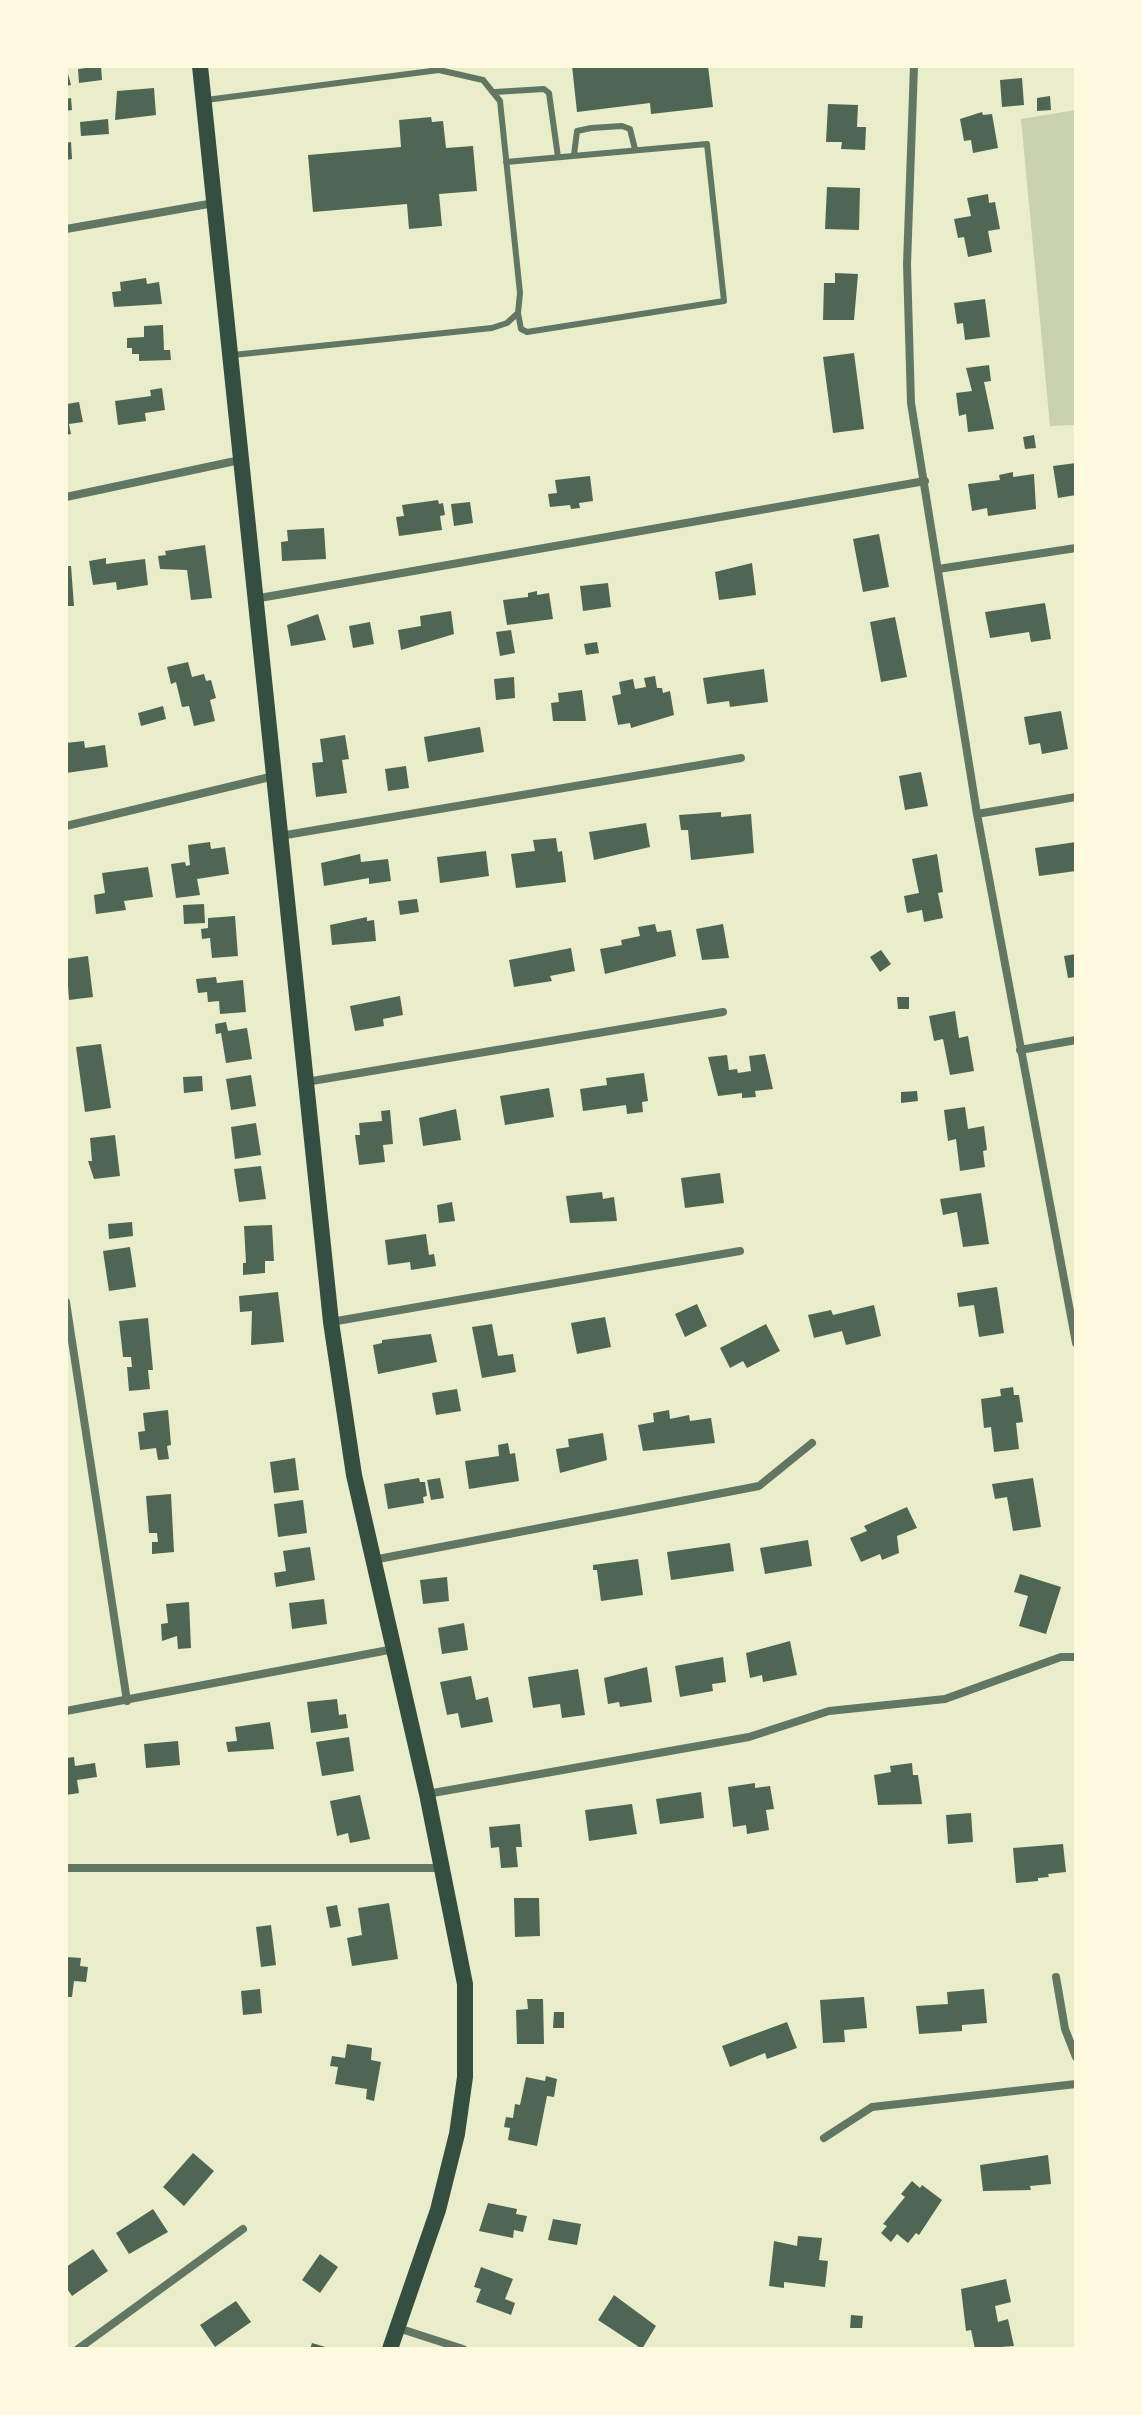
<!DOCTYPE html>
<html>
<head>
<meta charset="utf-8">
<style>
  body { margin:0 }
  #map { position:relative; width:1142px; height:2415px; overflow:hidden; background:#e9edc9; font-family:"PT Sans",sans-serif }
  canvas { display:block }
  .frame { position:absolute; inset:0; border:68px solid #fefae0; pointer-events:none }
</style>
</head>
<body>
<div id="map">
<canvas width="1142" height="2415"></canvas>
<div class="frame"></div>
</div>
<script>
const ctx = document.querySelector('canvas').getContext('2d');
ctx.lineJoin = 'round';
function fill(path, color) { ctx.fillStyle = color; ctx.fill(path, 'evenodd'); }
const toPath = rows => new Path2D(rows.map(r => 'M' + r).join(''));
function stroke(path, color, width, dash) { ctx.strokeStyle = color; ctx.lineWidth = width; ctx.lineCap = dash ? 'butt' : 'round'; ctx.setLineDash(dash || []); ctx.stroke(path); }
const green = toPath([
  [1076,110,1076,425,1050,426,1021,119]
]);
const building = toPath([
  [66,66,71,85,66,86],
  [101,66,102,80,79,83,78,69],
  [572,66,708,66,713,107,651,114,650,103,577,112],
  [1022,78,1024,105,1002,107,1000,80],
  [154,88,156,115,115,120,117,91],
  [1050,96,1051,110,1037,111,1037,98],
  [71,98,72,110,66,111,66,99],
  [828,104,858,105,857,127,866,127,865,150,841,149,842,142,826,142],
  [982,112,983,115,992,114,998,148,973,153,971,140,964,141,960,119],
  [431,117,432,122,443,121,446,148,473,146,477,191,439,194,442,226,409,229,407,204,313,212,308,155,401,147,399,120],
  [108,119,109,134,81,136,80,122],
  [71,142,72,159,66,160,66,143],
  [827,187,860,188,859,230,825,229],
  [988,194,989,203,995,202,1000,229,988,231,992,252,968,257,964,237,958,238,954,219,971,216,967,198],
  [835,273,858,274,854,320,823,320,824,283,835,283],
  [146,278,147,284,159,282,162,304,114,307,112,292,121,291,120,282],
  [985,299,990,337,965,340,963,323,957,324,954,303],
  [163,325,164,350,170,350,171,360,139,361,139,354,132,354,132,348,127,348,127,338,144,337,144,326],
  [854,353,864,429,833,433,823,357],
  [989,365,991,381,984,382,994,429,968,432,966,414,959,416,956,393,972,391,966,368],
  [162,388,165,410,145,413,146,421,118,425,115,401,151,396,150,390],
  [79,402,83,422,69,424,71,434,66,435,67,404],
  [1034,435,1036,448,1025,449,1023,437],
  [1076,463,1076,495,1058,498,1053,466],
  [1013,472,1013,477,1034,474,1036,509,988,516,987,508,972,511,968,484,1000,480,999,475],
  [590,476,593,501,579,503,580,508,571,509,570,505,550,507,548,494,557,493,555,480],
  [438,500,439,504,443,503,445,515,440,516,442,530,399,536,396,517,404,516,402,505],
  [470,502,473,523,454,526,451,504],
  [324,528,326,559,282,561,281,542,288,541,287,530],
  [879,534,889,587,863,592,853,539],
  [205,545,212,598,191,600,187,570,160,569,158,556,166,555,165,551],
  [106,558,106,564,145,559,148,585,117,590,116,582,93,585,89,561],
  [752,563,756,595,719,600,715,572],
  [66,566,71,566,74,606,66,606],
  [608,583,611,607,583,611,580,586],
  [537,591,537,595,549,593,553,619,507,625,503,600,528,597,528,593],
  [1045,603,1051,639,1031,642,1029,632,990,638,985,612],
  [451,611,454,634,401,650,398,630,421,626,420,616],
  [318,614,326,640,291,646,287,625],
  [895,617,907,677,881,682,870,622],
  [370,622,374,644,353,648,349,626],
  [511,630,515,653,500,656,496,632],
  [597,642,599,653,586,655,584,644],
  [188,662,192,677,204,674,206,681,211,680,216,698,210,700,215,721,194,726,189,706,182,707,176,682,171,684,167,667],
  [764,669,768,702,730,707,729,701,707,704,703,678],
  [655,676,657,688,662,688,663,693,670,691,674,715,631,728,630,723,618,725,612,696,621,694,619,682,633,679,635,689,646,687,644,678],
  [514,677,515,698,496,700,494,679],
  [582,690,586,721,553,721,551,703,559,702,558,693],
  [163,706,166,719,141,726,138,713],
  [1061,711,1068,749,1042,754,1040,743,1029,745,1024,717],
  [480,727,484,752,428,762,424,737],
  [345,735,349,759,342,760,347,793,316,797,312,763,323,762,320,739],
  [84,741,85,748,105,745,108,767,66,773,66,743],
  [406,766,409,788,388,791,385,769],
  [921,772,928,806,905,810,899,776],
  [721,812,721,817,751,814,754,853,691,860,688,830,681,830,679,815],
  [646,823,650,847,594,860,589,832],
  [556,838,558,852,562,851,566,882,516,888,511,854,535,851,533,840],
  [210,842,211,849,225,847,229,874,197,879,200,895,176,898,171,864,185,862,186,866,190,865,188,845],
  [1076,842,1076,871,1039,876,1035,848],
  [486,851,489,876,440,883,437,857],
  [360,854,361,862,388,859,391,881,369,884,369,878,324,886,321,863],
  [937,854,943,892,938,893,943,918,924,922,922,910,907,913,904,896,919,893,912,859],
  [148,867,153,897,124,901,126,910,96,914,94,895,105,893,102,873],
  [417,899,419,912,400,915,398,901],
  [204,904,205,923,184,924,183,905],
  [235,916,238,956,212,958,210,938,202,939,201,929,208,928,208,918],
  [367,917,367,921,374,920,376,941,332,945,330,925],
  [655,924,657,932,671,930,676,956,605,974,600,949,622,945,621,940,640,936,638,927],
  [723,924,729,958,702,960,696,929],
  [571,948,575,971,550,976,552,981,514,987,509,960],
  [881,950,891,964,880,972,870,957],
  [1076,954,1076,977,1068,978,1064,956],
  [88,956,93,997,69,1000,66,959],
  [216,977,217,983,243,980,246,1012,220,1014,219,1001,208,1002,207,992,198,993,196,979],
  [400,996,403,1015,383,1019,384,1026,355,1031,350,1006],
  [897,997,909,997,909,1009,898,1009],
  [955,1011,959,1038,968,1036,974,1071,950,1075,943,1039,934,1041,929,1016],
  [226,1022,228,1031,247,1028,252,1059,226,1063,221,1033,216,1034,215,1024],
  [101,1044,111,1108,85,1112,76,1047],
  [765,1054,773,1089,755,1091,756,1097,742,1098,742,1093,718,1096,708,1057,727,1055,729,1070,737,1069,738,1073,751,1071,749,1056],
  [644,1073,648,1101,642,1102,643,1112,627,1114,626,1105,583,1111,580,1089,607,1085,606,1078],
  [251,1075,256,1106,231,1110,226,1079],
  [202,1076,203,1091,184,1093,183,1077],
  [549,1088,554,1117,505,1125,500,1096],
  [917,1091,918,1101,901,1103,901,1092],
  [965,1107,968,1129,984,1126,987,1150,983,1151,985,1167,960,1171,956,1139,948,1141,944,1110],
  [456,1109,461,1140,423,1146,419,1118],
  [390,1110,393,1144,383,1145,385,1162,359,1165,355,1135,360,1135,359,1123,382,1121,381,1111],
  [256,1123,261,1155,235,1159,231,1127],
  [115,1135,120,1176,94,1179,88,1161,92,1161,90,1138],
  [261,1166,266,1199,239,1202,234,1169],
  [720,1173,724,1203,685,1208,681,1178],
  [602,1192,603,1199,614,1197,617,1221,570,1223,566,1196],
  [981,1193,989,1244,963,1247,957,1212,943,1215,940,1199],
  [452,1202,455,1221,439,1223,437,1205],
  [132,1222,133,1236,109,1239,108,1224],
  [272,1225,274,1261,265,1261,265,1273,243,1275,243,1263,246,1263,244,1226],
  [426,1234,429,1255,434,1254,436,1266,411,1270,410,1262,388,1265,385,1240],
  [130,1247,136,1287,109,1291,103,1251],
  [997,1287,1004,1333,979,1337,974,1305,959,1307,957,1293],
  [278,1292,284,1342,251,1345,252,1311,240,1312,239,1296],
  [697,1304,707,1326,685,1337,675,1314],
  [874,1305,881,1336,846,1345,842,1331,814,1338,808,1315,831,1310,833,1315],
  [605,1317,611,1347,577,1354,571,1323],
  [148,1318,153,1370,148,1370,150,1389,129,1391,127,1367,132,1367,131,1357,123,1357,119,1321],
  [492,1324,498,1356,513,1354,516,1372,482,1378,472,1327],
  [766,1324,780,1351,747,1368,743,1361,730,1368,720,1348],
  [431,1334,437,1362,378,1374,373,1345,382,1343,382,1340],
  [1013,1387,1014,1395,1019,1395,1023,1422,1016,1423,1019,1449,994,1452,991,1427,984,1428,981,1399,1001,1396,1000,1389],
  [457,1389,461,1411,436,1415,432,1393],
  [168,1410,171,1445,167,1446,169,1459,158,1460,156,1448,140,1450,138,1432,145,1431,143,1413],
  [669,1410,670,1419,689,1415,690,1421,711,1418,715,1443,643,1451,638,1425,654,1422,653,1413],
  [603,1433,607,1460,560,1473,556,1449,569,1447,568,1439],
  [508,1443,510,1454,515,1453,519,1481,469,1489,465,1461,499,1456,498,1445],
  [295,1458,299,1490,274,1493,270,1462],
  [419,1478,420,1482,425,1482,427,1496,423,1497,424,1503,388,1509,384,1484],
  [440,1478,444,1498,431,1500,427,1480],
  [1033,1478,1041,1527,1013,1531,1007,1497,995,1499,992,1484],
  [171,1494,174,1552,152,1554,152,1542,158,1542,157,1533,149,1533,146,1496],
  [303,1500,307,1533,278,1537,274,1504],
  [907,1507,917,1528,897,1536,899,1553,882,1560,880,1554,861,1562,850,1538,867,1531,864,1526],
  [808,1540,812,1566,765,1574,760,1548],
  [730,1543,734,1571,671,1580,667,1552],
  [310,1547,315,1580,276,1587,274,1573,286,1571,283,1551],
  [638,1559,643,1595,601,1601,597,1570,593,1570,593,1565],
  [1020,1574,1061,1587,1046,1634,1019,1626,1028,1596,1014,1592],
  [447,1577,449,1601,423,1604,420,1580],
  [324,1599,327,1624,292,1629,289,1603],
  [189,1602,191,1648,178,1649,177,1636,162,1641,161,1624,168,1623,166,1604],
  [464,1623,468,1650,442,1654,438,1628],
  [790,1641,797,1675,763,1682,762,1675,750,1678,746,1653],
  [723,1657,726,1682,712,1684,713,1691,680,1697,675,1666],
  [647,1667,652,1702,620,1707,619,1702,608,1704,604,1678],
  [578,1669,585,1715,562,1718,560,1704,533,1708,528,1677],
  [471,1676,476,1700,488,1697,493,1722,461,1728,458,1713,447,1715,440,1682],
  [337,1699,339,1715,346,1714,348,1728,311,1733,307,1702],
  [270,1722,274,1749,228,1752,226,1742,237,1741,235,1727],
  [349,1737,354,1771,322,1776,316,1742],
  [178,1741,180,1765,146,1768,144,1744],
  [74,1757,75,1766,95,1763,97,1777,77,1780,79,1793,66,1795,66,1758],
  [912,1763,913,1775,918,1775,922,1804,878,1805,874,1775,891,1772,890,1766],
  [755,1783,755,1788,770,1786,774,1809,766,1810,769,1830,747,1834,746,1825,733,1827,728,1787],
  [701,1792,704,1818,660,1824,656,1799],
  [360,1795,370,1839,350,1843,348,1833,337,1836,330,1801],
  [632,1804,637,1834,589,1841,585,1810],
  [971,1813,973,1842,948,1844,946,1815],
  [520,1824,522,1847,516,1847,518,1867,501,1868,499,1847,491,1848,489,1827],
  [1063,1844,1066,1872,1048,1874,1049,1877,1038,1878,1038,1881,1016,1883,1013,1848],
  [514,1898,539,1898,540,1936,515,1937],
  [389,1903,398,1959,352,1966,347,1938,362,1935,358,1908],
  [337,1905,341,1926,330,1928,326,1907],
  [271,1925,276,1965,261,1967,256,1927],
  [66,1957,81,1958,80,1966,88,1967,86,1982,74,1981,72,1997,66,1997],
  [260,1989,262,2013,243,2015,241,1991],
  [984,1989,987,2023,962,2025,962,2031,919,2034,916,2006,948,2004,947,1992],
  [864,1997,867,2028,844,2030,845,2042,823,2043,820,2000],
  [527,1999,543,1999,544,2044,517,2044,516,2010,528,2009],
  [554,2012,564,2012,564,2028,553,2028],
  [787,2022,797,2048,767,2059,765,2053,730,2067,722,2046],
  [347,2044,372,2048,371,2060,381,2062,374,2101,366,2099,367,2089,335,2084,338,2067,330,2066,332,2056,345,2058],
  [546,2076,557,2079,554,2097,547,2096,537,2146,508,2140,510,2128,504,2127,506,2117,513,2118,515,2104,520,2105,526,2077,545,2081],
  [193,2153,214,2171,184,2206,163,2187],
  [1048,2155,1051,2184,1030,2186,1031,2190,983,2191,980,2165],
  [912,2181,920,2188,922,2185,942,2200,919,2235,916,2233,908,2243,897,2234,891,2242,881,2233,887,2226,883,2224,905,2197,901,2194],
  [488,2203,517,2209,516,2214,527,2216,523,2232,514,2230,513,2238,479,2231],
  [153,2209,168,2232,129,2254,116,2233],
  [553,2219,581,2224,577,2245,548,2240],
  [798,2236,822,2238,819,2260,828,2261,825,2287,784,2282,784,2288,769,2286,774,2241,797,2246],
  [93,2249,108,2271,72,2296,66,2287,66,2267],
  [320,2254,338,2267,320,2293,302,2280],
  [481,2267,513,2279,505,2299,515,2303,511,2315,476,2302,481,2289,474,2287],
  [1006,2279,1011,2302,995,2306,998,2322,1008,2319,1014,2346,975,2349,971,2330,966,2331,961,2289],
  [614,2295,656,2326,642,2349,598,2320],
  [236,2301,251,2322,215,2347,200,2325],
  [851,2315,863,2316,862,2328,850,2328],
  [312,2343,329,2348,329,2349,310,2349]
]);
const service = toPath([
  [495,92,544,89,549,93,558,157],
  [206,100,439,70,483,80,500,101,520,293,518,313,507,323,492,328,233,355],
  [574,155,577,131,591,128,622,126,630,129,635,149],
  [506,162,707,144,724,301,527,332,521,329,518,313]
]);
const minor = toPath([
  [914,66,907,264,911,403,977,814,1076,1343],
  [66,229,214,203],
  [66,497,240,460],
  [938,569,1076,548],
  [254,599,925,481],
  [977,814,1076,797],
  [66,826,274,776],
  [280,836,741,758],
  [1020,1050,1076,1040],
  [306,1082,723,1012],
  [66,1302,127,1701],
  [331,1322,740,1251],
  [373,1560,759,1486,812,1443],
  [66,1711,394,1649],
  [427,1794,749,1737,829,1711,945,1699,1061,1657,1076,1657],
  [66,1868,441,1868],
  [1056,1977,1065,2029,1076,2057],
  [824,2138,872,2107,1076,2084],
  [398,2328,463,2349],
  [78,2349,243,2229]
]);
const secondary = toPath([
  [200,66,331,1322,354,1475,427,1794,465,1984,465,2077,457,2134,438,2210,390,2349]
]);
fill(green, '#cad2ad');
fill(building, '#4f6655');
stroke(service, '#617663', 6);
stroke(minor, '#617663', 8);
stroke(secondary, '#344e41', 16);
</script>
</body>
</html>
